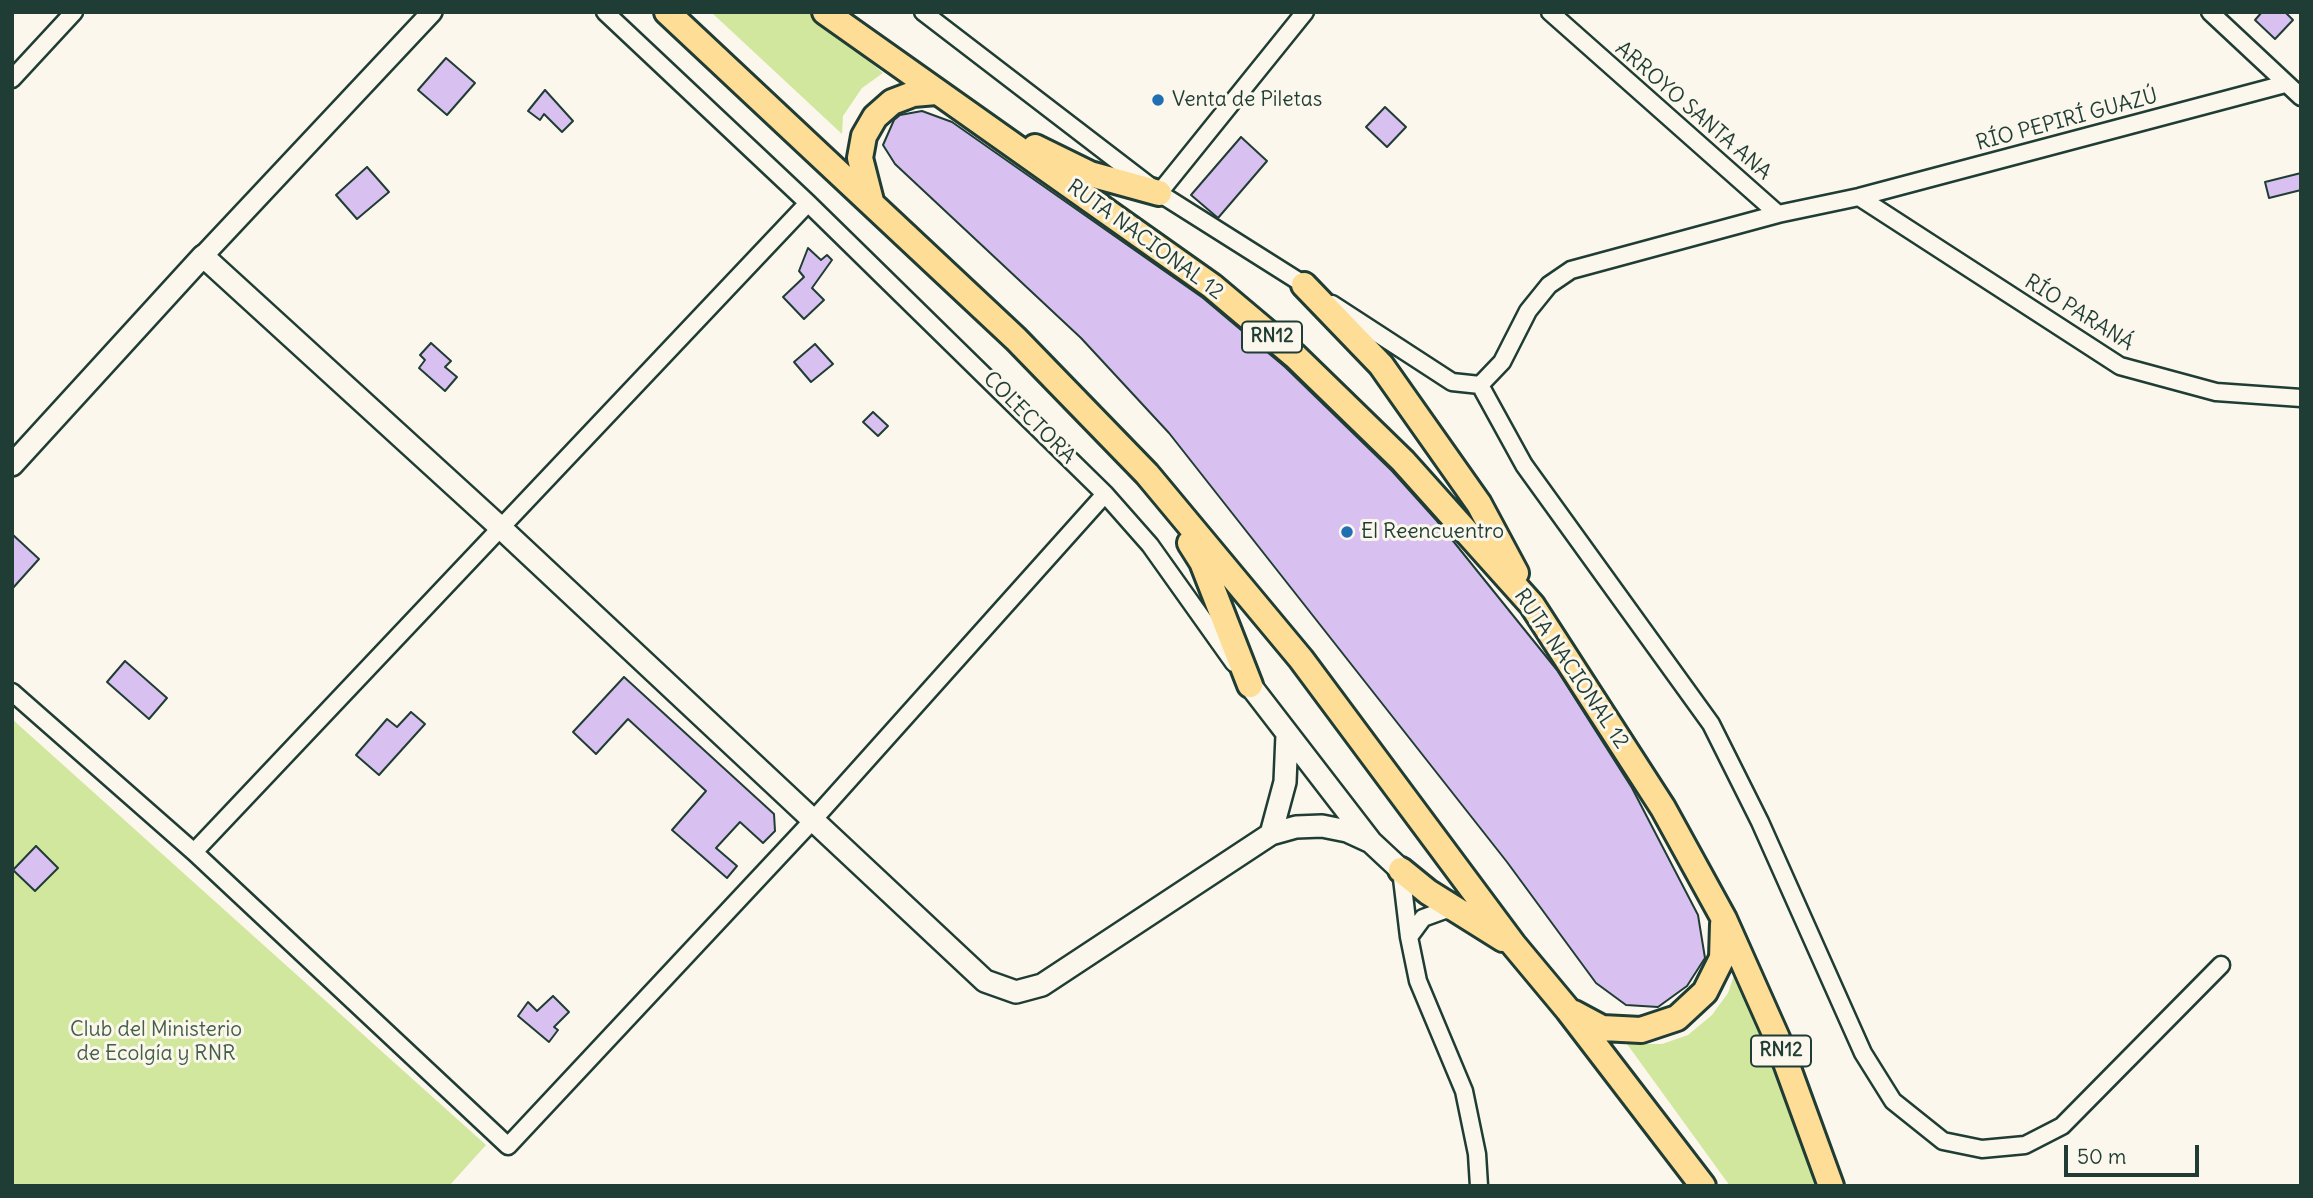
<!DOCTYPE html>
<html>
<head>
<meta charset="utf-8">
<style>
  body { margin:0 }
  #map { position:relative; width:2313px; height:1198px; overflow:hidden; background:#fbf7ec; font-family:Delius,sans-serif }
  canvas { display:block }
  .frame { position:absolute; inset:0; border:14px solid #1f3d34; pointer-events:none }
  .scale { position:absolute; left:2064px; top:1145px; width:135px; height:32px; box-sizing:border-box; border:4px solid #1f3d34; border-top:0; padding-left:9px; font-size:21px; line-height:24px; white-space:nowrap; color:#1f3d34; -webkit-text-stroke:5px #fbf7ec; paint-order:stroke }
</style>
</head>
<body>
<div id="map">
<canvas width="2313" height="1198"></canvas>
<div class="frame"></div>
<div class="scale">50 m</div>
</div>
<script>
const ctx = document.querySelector('canvas').getContext('2d');
ctx.lineJoin = 'round';
function fill(path, color) { ctx.fillStyle = color; ctx.fill(path, 'evenodd'); }
const toPath = rows => new Path2D(rows.map(r => 'M' + r).join(''));
function stroke(path, color, width, dash) { ctx.strokeStyle = color; ctx.lineWidth = width; ctx.lineCap = dash ? 'butt' : 'round'; ctx.setLineDash(dash || []); ctx.stroke(path); }
function write(font, color, halo, rows, align = 'center') {
  ctx.font = font + ' Delius,sans-serif'; ctx.lineWidth = 6; ctx.setLineDash([]); ctx.textBaseline = 'middle'; ctx.strokeStyle = halo; ctx.fillStyle = color; for (const [text, x, y, turn = 0] of rows) {
    ctx.save(); ctx.translate(x, y); ctx.rotate((+turn || 0) * Math.PI / 180); ctx.textAlign = isNaN(turn) ? turn : align; if (halo) ctx.strokeText(text, 0, 0); ctx.fillText(text, 0, 0); ctx.restore();
  }
}
const green = toPath([
  [711,12,811,12,883,73,862,88,843,116,842,134],
  [12,719,486,1145,449,1186,12,1186],
  [1735,972,1778,1068,1822,1186,1730,1186,1627,1044,1662,1044,1688,1035,1712,1015,1728,993]
]);
const building = toPath([
  [2262,12,2285,12,2293,20,2275,39,2255,20,2262,12],
  [446,58,475,83,447,115,418,90,446,58],
  [545,90,573,121,562,132,544,114,540,120,528,111,545,90],
  [1385,107,1406,127,1387,147,1366,127,1385,107],
  [922,111,952,122,1203,298,1285,367,1392,471,1437,521,1557,670,1632,788,1698,915,1705,958,1687,986,1658,1007,1626,1005,1596,983,1507,862,1169,433,1081,338,895,164,883,145,894,120,900,115,922,111],
  [1241,137,1267,161,1218,218,1191,195,1241,137],
  [367,167,389,192,357,219,336,195,367,167],
  [2301,173,2301,190,2269,198,2265,182,2301,173],
  [808,248,821,260,827,255,832,260,812,288,824,300,804,319,783,297,804,277,799,271,808,248],
  [431,343,451,361,445,367,457,377,445,391,419,368,425,360,420,355,431,343],
  [815,344,833,364,811,382,794,362,815,344],
  [873,412,888,426,878,436,863,422,873,412],
  [12,534,39,559,12,589,12,534],
  [125,661,167,698,149,719,107,682,125,661],
  [624,677,774,814,775,831,763,843,740,822,716,848,737,866,727,878,672,830,706,791,628,719,596,754,573,732,624,677],
  [411,712,425,724,379,775,356,755,387,719,397,727,411,712],
  [36,846,58,868,35,891,13,870,36,846],
  [553,996,569,1012,554,1027,558,1030,549,1042,518,1016,528,1002,537,1011,553,996]
]);
const minor = toPath([
  [605,12,808,203,1105,494,1150,545,1234,663],
  [923,12,1159,193,1311,289],
  [1550,12,1778,214],
  [2210,12,2301,97],
  [12,79,74,12],
  [1159,193,1305,12],
  [1859,197,2120,366,2216,392,2301,398],
  [1332,304,1452,382,1480,385,1502,362,1528,311,1549,285,1571,270,1778,214,1859,197,2285,84],
  [1480,385,1524,465,1711,724,1760,822,1863,1053,1893,1101,1943,1141,1982,1149,2025,1145,2062,1126,2221,965],
  [12,692,194,852,508,1146,814,819,1105,494],
  [194,852,808,203],
  [1401,870,1409,937,1418,981,1464,1091,1477,1154,1479,1186],
  [1409,937,1423,918,1445,910,1456,911]
]);
const tertiary = toPath([
  [203,256,432,12]
]);
const secondary = toPath([
  [12,465,203,256,502,529,985,981,1016,992,1042,985,1271,834,1296,827,1322,826,1347,831,1371,842],
  [1250,685,1371,842,1401,870],
  [1271,834,1285,782,1287,735]
]);
const trunk = toPath([
  [667,12,1016,339,1147,474,1301,659,1513,944,1568,1010,1703,1186],
  [825,12,1212,286,1295,356,1403,461,1532,605,1663,808,1724,919,1777,1038,1831,1186],
  [1035,147,1090,174,1159,193],
  [871,201,860,158,864,136,875,117,892,102,913,94,936,92],
  [1304,285,1381,365,1479,504,1516,573],
  [1190,543,1202,562,1250,685],
  [1401,870,1428,892,1503,939],
  [1574,1013,1602,1028,1641,1030,1677,1018,1705,992,1722,958,1723,924]
]);
const markers = [
  [1158,100,7,"#1f6fb2"],
  [1347,532,7,"#1f6fb2"]
];
const shields = [
  [1272,337,60],
  [1781,1051,60]
];
const shieldNames = [
  ["RN12",1272,337],
  ["RN12",1781,1051]
];
const poiNames = [
  ["Venta de Piletas",1172,100],
  ["El Reencuentro",1361,532]
];
const streetNames = [
  ["ARROYO SANTA ANA",1693,111,41],
  ["RÍO PEPIRÍ GUAZÚ",2067,120,-15],
  ["RUTA NACIONAL 12",1145,240,36],
  ["RÍO PARANÁ",2079,313,32],
  ["COLECTORA",1029,418,45],
  ["RUTA NACIONAL 12",1571,669,56]
];
const parkNames = [
  ["Club del Ministerio",156,1030],
  ["de Ecolgía y RNR",156,1054]
];
fill(green, '#d0e79d');
fill(building, '#d8c1f1');
stroke(building, '#1f3d34', 2);
stroke(minor, '#1f3d34', 21);
stroke(tertiary, '#1f3d34', 24);
stroke(secondary, '#1f3d34', 26);
stroke(trunk, '#1f3d34', 30);
stroke(minor, '#fbf7ec', 16);
stroke(tertiary, '#fbf7ec', 19);
stroke(secondary, '#fbf7ec', 21);
stroke(trunk, '#fedd96', 24);
for (const [x, y, r, color] of markers) { const dot = new Path2D(); dot.arc(x, y, r, 0, 2 * Math.PI); ctx.fillStyle = color; ctx.fill(dot); stroke(dot, '#fbf7ec', 2.5); }
for (const [x, y, w] of shields) { const box = new Path2D(); box.roundRect(x - w / 2, y - 15.5, w, 31, 5); ctx.fillStyle = '#fbf7ec'; ctx.fill(box); stroke(box, '#1f3d34', 2); }
write('bold 19px', '#1f3d34', null, shieldNames);
write('21px', '#1f3d34', '#fbf7ec', poiNames, 'left');
write('21px', '#1f3d34', '#fbf7ec', streetNames);
write('21px', '#425f49', '#fbf7ec', parkNames);
</script>
</body>
</html>
